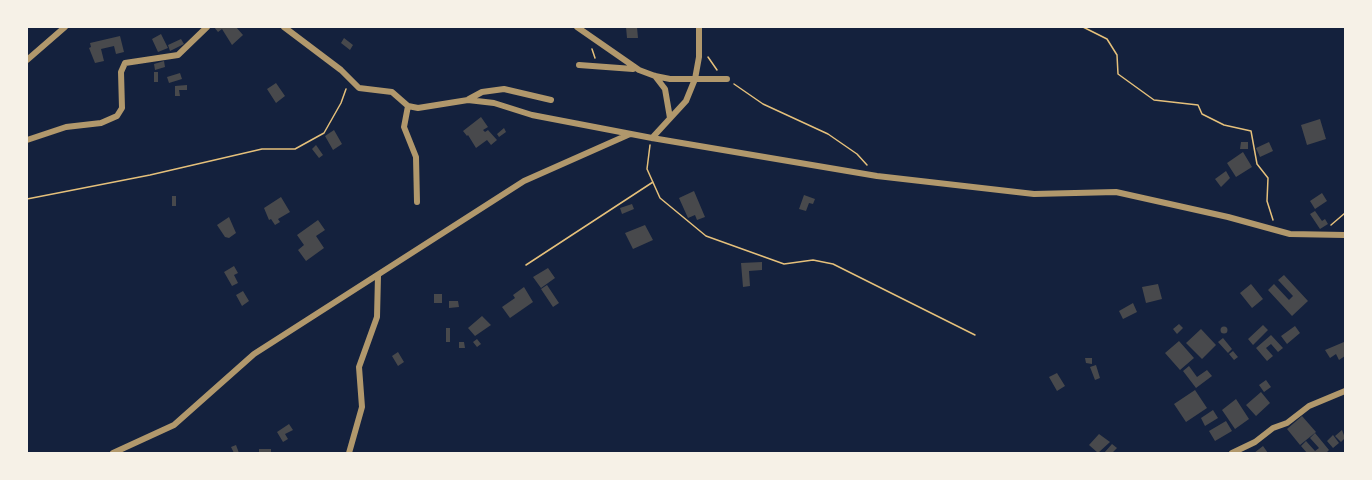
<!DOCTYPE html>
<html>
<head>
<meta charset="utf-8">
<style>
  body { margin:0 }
  #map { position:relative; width:1372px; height:480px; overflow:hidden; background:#14213d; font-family:"Varela Round",sans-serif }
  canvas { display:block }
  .frame { position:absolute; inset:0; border:28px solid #f6f1e7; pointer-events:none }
</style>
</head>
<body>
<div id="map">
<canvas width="1372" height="480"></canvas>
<div class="frame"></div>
</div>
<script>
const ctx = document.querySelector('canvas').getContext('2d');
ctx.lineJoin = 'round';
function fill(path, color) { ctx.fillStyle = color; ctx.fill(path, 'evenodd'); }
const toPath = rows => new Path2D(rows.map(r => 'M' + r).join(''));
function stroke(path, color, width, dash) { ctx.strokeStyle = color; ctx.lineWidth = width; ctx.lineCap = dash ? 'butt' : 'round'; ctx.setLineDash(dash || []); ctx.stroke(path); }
const building = toPath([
  [214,27,236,27,243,35,232,45,222,29,218,32],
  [626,27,637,27,638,38,627,38],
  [161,34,168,48,158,52,152,39],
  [120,36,124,52,116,54,114,46,101,49,104,61,95,63,89,48,91,47,90,43],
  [344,38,353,45,350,50,341,43],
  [181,39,184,44,170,51,168,45],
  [164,61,165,67,155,70,154,64],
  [154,72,158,72,158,82,154,82],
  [180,73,182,79,169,83,167,77],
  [276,83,285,96,276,103,267,89],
  [187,85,187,90,179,90,180,96,175,96,175,86],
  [481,117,488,127,483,130,485,132,488,130,497,140,491,145,487,140,476,148,468,135,467,136,463,131],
  [1320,119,1326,139,1307,145,1301,125],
  [504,128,506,132,499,137,497,134],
  [334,130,342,144,333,150,325,136],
  [1241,142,1248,142,1248,149,1240,149],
  [1269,142,1273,151,1260,157,1256,148],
  [316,145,323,155,319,158,312,149],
  [1243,152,1252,167,1236,177,1227,163],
  [1226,171,1230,178,1221,187,1215,179],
  [694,191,705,217,697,220,695,215,688,218,679,198],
  [1322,193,1327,201,1315,209,1310,201],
  [804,195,815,199,813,204,809,203,806,211,799,209],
  [172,196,176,196,176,206,172,206],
  [281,197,290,212,278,219,280,222,275,225,271,219,269,220,264,208],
  [632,204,634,209,622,214,620,208],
  [1315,211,1322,221,1325,219,1328,224,1320,229,1310,214],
  [229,217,236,233,229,238,225,237,217,225],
  [318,220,325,230,316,236,324,248,306,261,298,250,304,245,297,235],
  [645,225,653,240,633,249,625,233],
  [762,262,762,270,749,271,750,286,743,287,741,263],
  [234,266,238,273,234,275,238,283,232,286,224,272],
  [548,268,555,278,541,288,533,277],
  [1284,275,1308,301,1292,316,1268,290,1274,284,1289,300,1293,296,1278,280],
  [1158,284,1162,299,1146,303,1142,287],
  [1251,284,1263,299,1252,308,1240,293],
  [547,285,559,303,553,307,541,289],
  [524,287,533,302,510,318,502,307,515,298,513,295],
  [243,291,249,301,242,306,236,295],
  [434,294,442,294,442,303,434,303],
  [449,301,458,301,459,307,449,308],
  [1133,303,1137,312,1123,319,1119,311],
  [482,316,491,325,475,336,468,328],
  [1179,324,1183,328,1177,334,1173,329],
  [1263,325,1268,330,1253,345,1248,339],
  [1295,326,1300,333,1287,344,1281,336],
  '1220.5 330a3.5 3.5 0 1 1 7 0a3.5 3.5 0 1 1-7 0Z',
  [446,328,450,328,450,342,446,342],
  [1201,329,1216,345,1202,359,1186,343],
  [1271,335,1283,348,1278,352,1271,344,1266,348,1273,356,1267,361,1256,348],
  [1223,338,1232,349,1228,353,1218,342],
  [477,339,481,344,477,347,473,342],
  [1179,341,1194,358,1180,370,1165,353],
  [459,342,464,342,465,348,459,348],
  [1344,342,1345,356,1339,360,1336,354,1330,358,1325,350],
  [1233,351,1238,357,1234,360,1229,354],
  [398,352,404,362,398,366,392,356],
  [1085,358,1092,358,1092,364,1086,363],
  [1096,365,1100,378,1095,380,1090,367],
  [1189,366,1197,377,1207,370,1212,376,1196,388,1183,371],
  [1057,373,1065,386,1057,391,1049,377],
  [1266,380,1271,387,1264,392,1259,385],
  [1195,390,1207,408,1186,422,1174,404],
  [1261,392,1270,403,1256,416,1246,405],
  [1236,399,1249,419,1235,429,1222,410],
  [1213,410,1218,418,1205,426,1201,418],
  [1302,416,1316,432,1300,445,1287,429],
  [1226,421,1232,431,1215,441,1209,431],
  [289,424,293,430,285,434,288,439,283,442,277,432],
  [1342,430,1345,438,1341,442,1335,436],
  [1315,433,1329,450,1326,453,1307,453,1301,446,1306,441,1315,451,1319,448,1310,438],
  [1099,434,1110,442,1098,453,1089,445],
  [1333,435,1339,443,1333,448,1327,441],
  [1112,444,1117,448,1112,453,1104,453],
  [236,445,239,453,234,453,231,447],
  [1263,446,1268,453,1254,453],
  [259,449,271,449,271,453,259,453]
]);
const path = toPath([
  [1083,27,1107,39,1117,55,1118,74,1154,100,1198,105,1202,114,1224,125,1251,131,1257,164,1268,178,1267,201,1273,220],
  [592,49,595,58],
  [708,57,717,70],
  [734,84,763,104,828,134,857,154,867,165],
  [650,145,647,169,660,198,706,236,784,264,813,260,833,264,975,335],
  [27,199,150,175,262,149,295,149,324,133,341,103,346,89],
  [1331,225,1345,213],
  [526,265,653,182]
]);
const minor = toPath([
  [284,27,341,70,359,88,392,92,408,106,418,108,468,100,494,103,532,115,652,138,877,176,1034,194,1116,192,1228,217,1290,234,1345,235],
  [577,27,639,70,655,76,670,79,727,79],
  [27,60,65,27],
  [579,65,633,69],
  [655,76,665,89,670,118],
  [469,99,482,92,504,89,551,100],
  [408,106,404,127,416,157,417,202],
  [652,138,686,101,695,79,699,57,699,27],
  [27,140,66,127,101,123,117,116,122,108,121,72,125,63,178,55,207,27],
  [113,453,174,425,254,354,524,181,630,134],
  [349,453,362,407,359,367,377,317,378,276],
  [1232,453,1255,442,1273,428,1287,423,1309,406,1345,391]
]);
fill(building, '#48494c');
stroke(path, '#e5c07b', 1.5);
stroke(minor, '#b1986c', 6);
</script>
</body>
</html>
